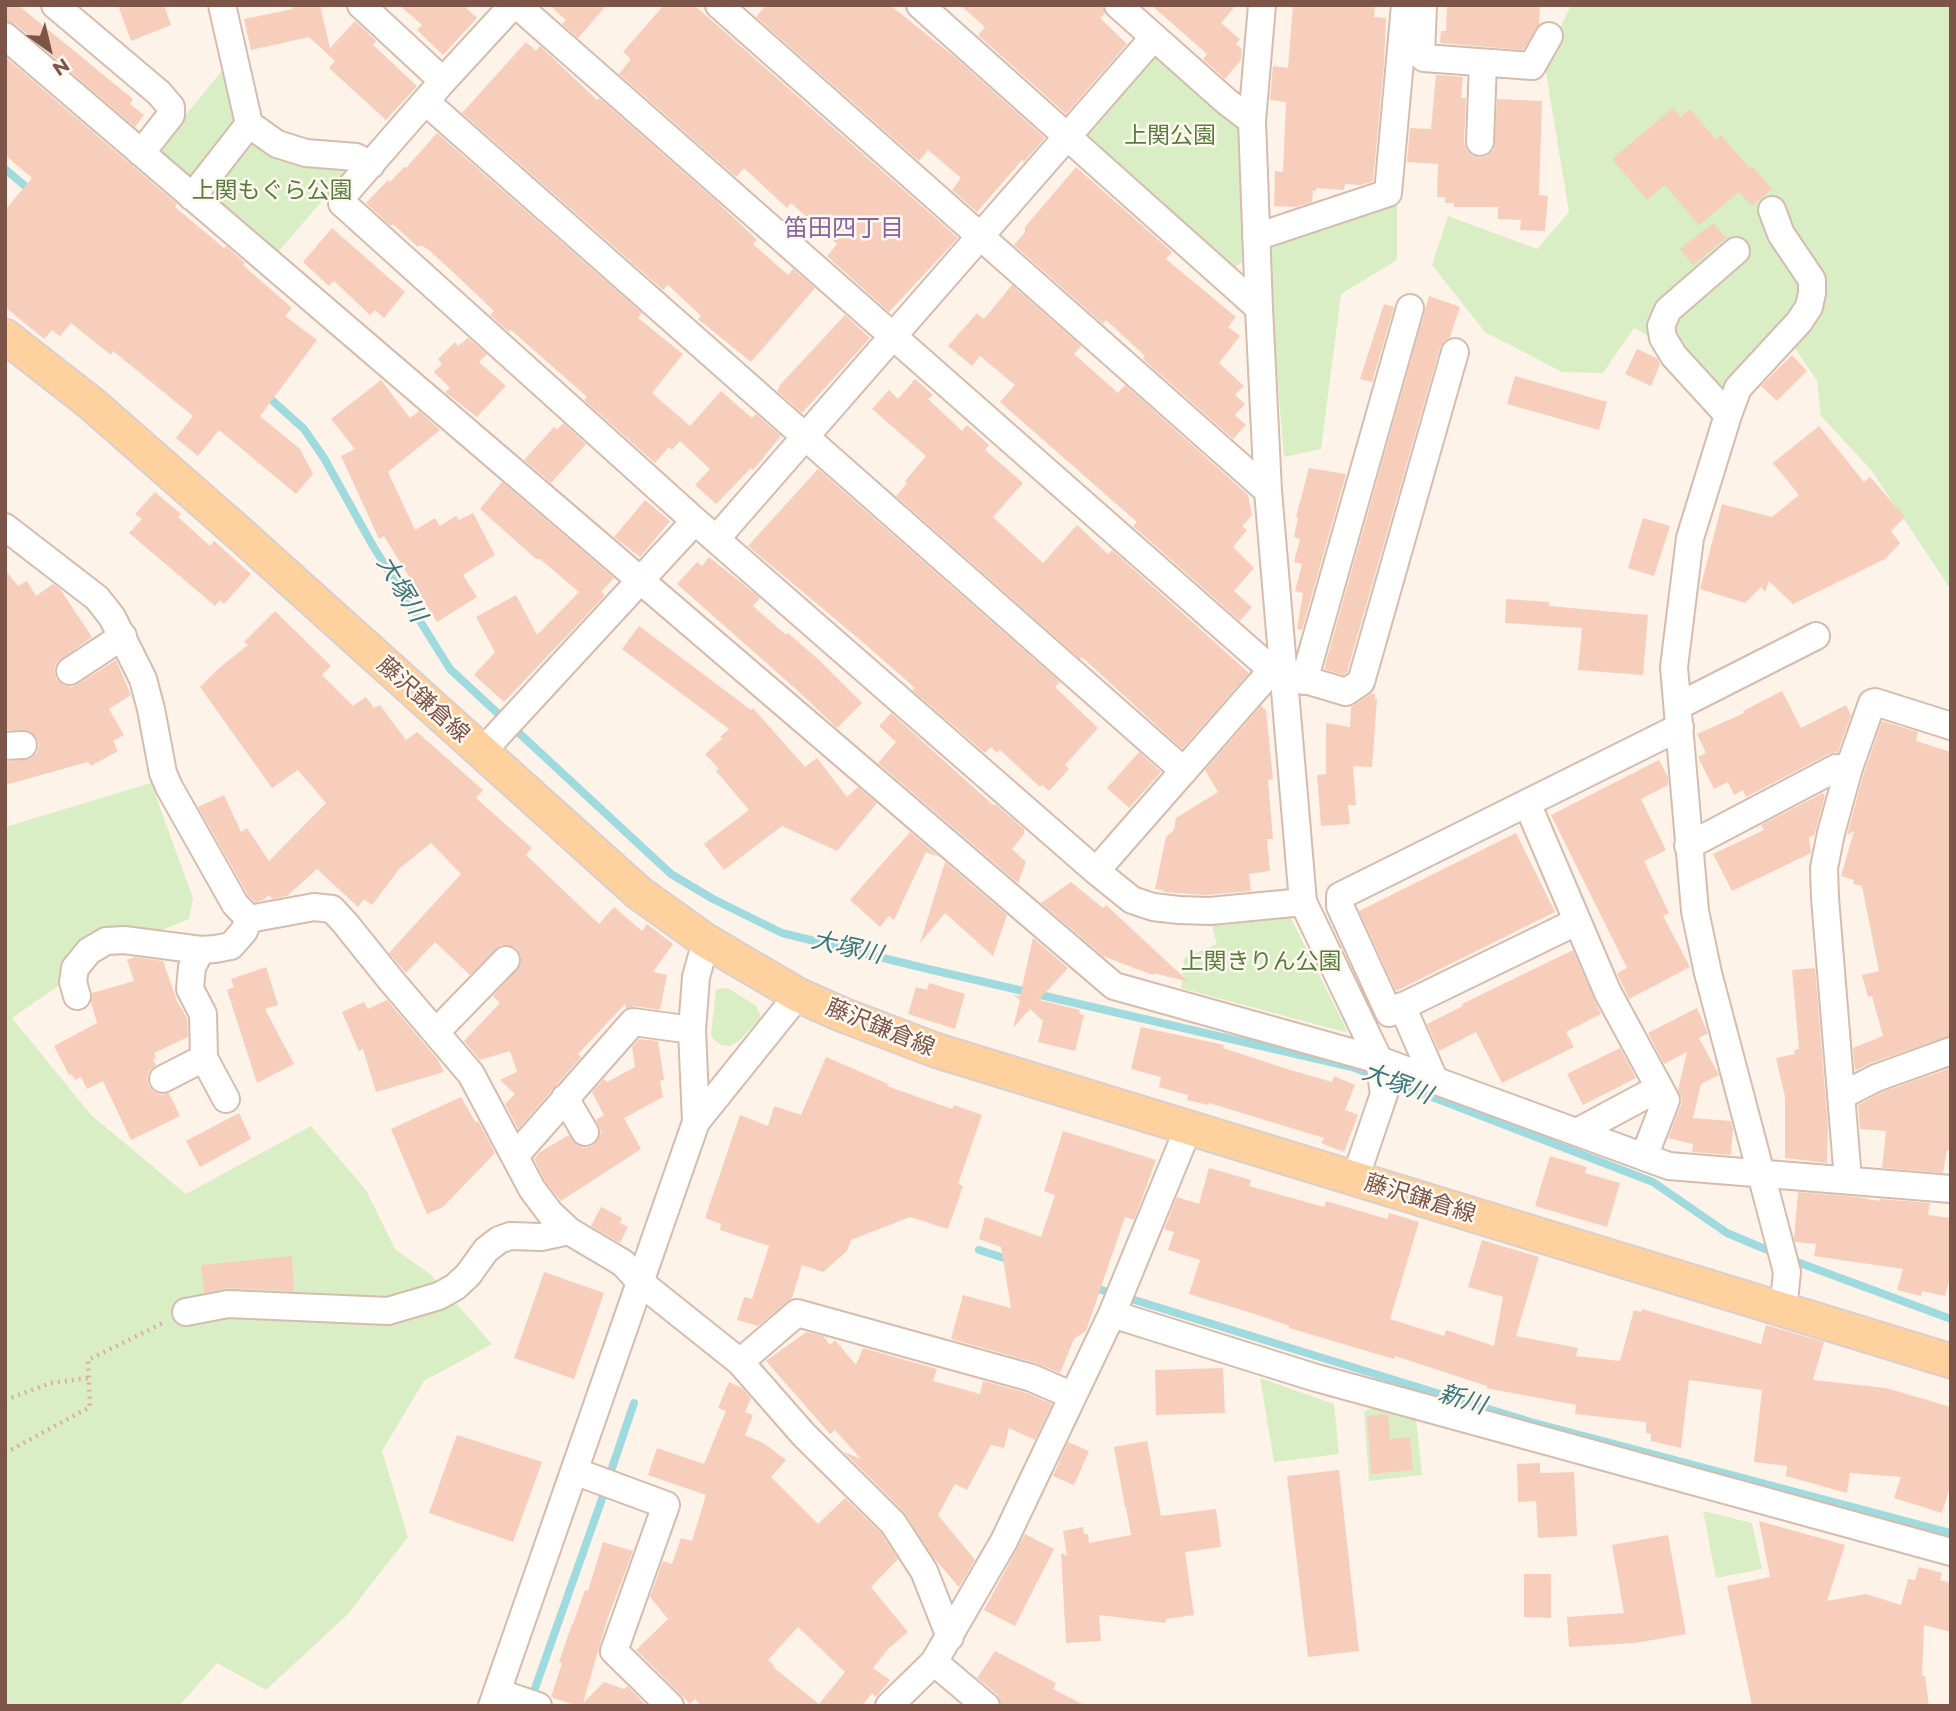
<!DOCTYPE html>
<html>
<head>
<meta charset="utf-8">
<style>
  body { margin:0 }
  #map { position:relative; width:1956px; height:1711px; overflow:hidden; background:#fef3e8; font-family:Montserrat,sans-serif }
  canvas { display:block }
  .frame { position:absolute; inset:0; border:7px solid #7c5548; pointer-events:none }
  .north { position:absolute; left:14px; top:14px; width:70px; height:70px; -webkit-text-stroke:5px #fff8f0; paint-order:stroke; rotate:146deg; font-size:19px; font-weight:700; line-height:28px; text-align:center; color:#7c5548 }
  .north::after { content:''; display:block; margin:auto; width:24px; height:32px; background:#7c5548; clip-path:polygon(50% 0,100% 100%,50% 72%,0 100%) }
</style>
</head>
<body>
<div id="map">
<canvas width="1956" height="1711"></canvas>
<div class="frame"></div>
<div class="north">N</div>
</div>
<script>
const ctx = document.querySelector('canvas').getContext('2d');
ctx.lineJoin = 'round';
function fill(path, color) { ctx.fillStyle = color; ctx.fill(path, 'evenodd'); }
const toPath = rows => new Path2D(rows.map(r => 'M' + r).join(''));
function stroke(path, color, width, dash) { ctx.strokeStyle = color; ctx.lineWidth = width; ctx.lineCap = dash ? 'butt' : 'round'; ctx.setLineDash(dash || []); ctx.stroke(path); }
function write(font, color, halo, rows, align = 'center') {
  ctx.font = font + ' Montserrat,"Noto Sans JP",sans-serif'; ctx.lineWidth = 5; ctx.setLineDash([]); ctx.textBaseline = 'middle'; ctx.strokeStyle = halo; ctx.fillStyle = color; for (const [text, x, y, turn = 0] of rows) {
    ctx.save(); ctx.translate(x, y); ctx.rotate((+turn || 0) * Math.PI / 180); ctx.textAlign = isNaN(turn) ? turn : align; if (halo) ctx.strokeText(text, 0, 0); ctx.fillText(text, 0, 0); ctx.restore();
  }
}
const green = toPath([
  [1571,5,1951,5,1951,590,1872,471,1821,416,1817,381,1793,345,1722,393,1679,352,1634,328,1603,373,1562,372,1485,332,1432,265,1448,216,1537,249,1569,212,1544,61],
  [1150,53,1162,53,1240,127,1242,262,1234,268,1087,138,1085,127],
  [226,66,239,120,197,175,186,176,156,151],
  [253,132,354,164,278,252,207,191],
  [1397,201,1397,260,1341,294,1321,449,1284,457,1267,251,1275,240],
  [151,783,193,898,189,919,104,954,12,1018,91,1115,186,1194,311,1126,366,1190,395,1249,430,1274,492,1344,424,1381,382,1451,408,1537,347,1615,266,1690,217,1663,179,1706,5,1706,5,827],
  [1289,914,1348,1033,1181,988,1184,958,1217,944,1210,920],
  [728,988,756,1006,761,1017,740,1040,730,1046,721,1045,714,1040,711,1034,716,989],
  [1260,1378,1334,1404,1339,1454,1274,1462],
  [1373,1407,1416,1419,1422,1475,1369,1481,1364,1412],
  [1703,1511,1752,1523,1762,1569,1716,1578]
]);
const stream = toPath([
  [5,169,32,192],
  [264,393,304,429,324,458,373,546,450,669,671,874,713,899,782,933,928,969,1352,1067,1376,1076],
  [1388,1080,1653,1182,1727,1233,1777,1254],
  [979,1250,1013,1261],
  [1789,1259,1951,1319],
  [1092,1287,1531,1422,1951,1533],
  [610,1474,634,1403],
  [533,1694,603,1496]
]);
const building = toPath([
  [5,5,18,5,133,99,130,104,144,115,135,127,15,24,5,21],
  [118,5,164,5,171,25,131,41],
  [292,5,320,5,330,48,355,21,376,41,373,45,417,86,386,120,329,68,335,61,309,37,251,50,244,19,293,9],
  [399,5,463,5,477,18,443,55,417,30,422,25],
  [549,5,607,5,578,38,562,24,566,20],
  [664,5,694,5,958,238,889,312,827,256,837,244,791,203,787,208,744,168,736,177,619,74,631,59,623,52],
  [766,5,890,5,957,59,1045,138,1023,163,1023,159,977,212,952,190,961,178,928,150,919,161,756,17],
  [960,5,1103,5,1105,13,1100,18,1127,44,1066,114,978,35,985,27],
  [1151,5,1236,5,1221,23,1240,39,1236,44,1242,49,1241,60,1225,79,1203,59,1207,54],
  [1293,5,1375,5,1374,17,1386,18,1384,64,1373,181,1361,185,1345,184,1344,190,1317,188,1316,191,1313,190,1312,202,1296,207,1274,206,1275,171,1283,172,1286,102,1270,100,1273,66,1288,68],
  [1447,5,1540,6,1539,25,1523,50,1440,43,1441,31,1446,31],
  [526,42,536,51,540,46,597,100,599,98,715,200,757,240,753,244,788,275,793,269,815,288,751,362,698,319,701,316,668,285,663,290,462,113],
  [5,57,177,204,175,207,224,248,226,246,245,263,243,265,292,308,285,316,317,340,260,416,300,449,313,474,296,494,219,430,198,456,176,438,193,416,113,351,111,355,71,323,60,336,52,330,44,339,5,307,5,210,32,178,5,155],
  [1436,75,1463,77,1461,98,1466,98,1464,142,1466,149,1471,155,1479,158,1487,156,1494,150,1497,99,1542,101,1539,195,1548,196,1545,231,1520,230,1521,220,1498,219,1498,207,1454,207,1454,203,1445,203,1445,197,1437,197,1438,164,1407,162,1410,128,1431,129],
  [1673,108,1681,117,1690,109,1716,140,1721,135,1749,168,1752,166,1772,189,1752,206,1739,192,1699,225,1665,185,1647,200,1612,159],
  [437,133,642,313,638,318,683,354,652,393,690,426,721,391,752,418,756,414,781,436,753,470,751,468,716,504,695,485,710,469,680,441,672,450,669,447,655,463,584,400,587,397,511,330,509,332,490,315,494,311,456,275,429,250,420,245,418,247,393,224,391,226,366,203,388,180,390,182,404,167,406,168],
  [1076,167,1172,252,1166,259,1236,317,1228,327,1240,336,1219,363,1244,386,1235,395,1245,404,1235,415,1246,425,1233,439,1145,361,1143,358,1145,356,1106,320,1103,324,1014,245,1025,232,1025,227],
  [1713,223,1726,238,1693,265,1680,249],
  [332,228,405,292,384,318,375,310,370,315,334,281,329,286,303,262],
  [1012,285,1081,346,1074,354,1118,393,1125,385,1248,495,1252,515,1242,526,1247,530,1233,547,1254,568,1234,591,1252,607,1240,621,1133,526,1137,522,1000,402,1015,385,980,356,972,366,948,346,977,313,984,319],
  [1429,296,1460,307,1450,337,1444,341,1440,348,1347,672,1343,675,1324,669],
  [1384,304,1394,307,1372,382,1360,379],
  [845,315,870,338,802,413,777,391,780,387,779,386],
  [468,338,487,354,479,362,506,386,477,417,445,392,450,388,434,372,442,364,438,359,455,342,458,346],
  [1637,349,1657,358,1660,364,1651,386,1625,374],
  [1792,355,1807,371,1777,401,1761,386],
  [1515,376,1607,402,1599,430,1507,404],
  [915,379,933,395,928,399,962,431,967,425,989,445,985,450,1023,483,993,517,1043,563,1077,525,1108,554,1112,550,1249,673,1182,749,1082,657,1080,659,896,496,907,483,905,481,926,456,872,409,889,390,898,399],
  [381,380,410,418,419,411,440,430,388,472,415,530,435,518,440,526,456,516,459,520,473,513,495,555,463,575,477,597,437,622,384,536,379,539,341,456,355,449,331,419],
  [563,423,586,444,551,483,524,460,554,427,557,430],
  [1819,426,1864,482,1870,477,1905,517,1891,531,1900,543,1885,559,1793,604,1769,581,1765,592,1761,587,1745,603,1700,589,1722,504,1772,517,1799,495,1773,463],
  [1309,468,1346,474,1302,630,1297,629,1303,593,1295,591,1302,564,1294,562,1300,539,1294,537,1298,518,1296,517],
  [818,469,1060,682,1055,687,1098,728,1065,765,1069,769,1049,791,1042,785,1040,787,1000,750,997,753,991,747,985,753,912,690,915,688,866,645,748,546],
  [502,482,614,578,601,592,605,595,596,605,504,702,474,675,495,652,476,617,516,595,537,635,579,592,540,559,536,559,480,509],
  [155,492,181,514,178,517,210,546,214,541,251,574,224,604,220,600,215,606,129,533,142,519,135,514],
  [645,500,670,521,640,557,614,537],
  [1643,518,1670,526,1654,576,1628,568],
  [709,557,760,598,753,606,786,635,788,633,819,660,862,703,837,728,797,690,677,584,697,562,702,566],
  [5,570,18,586,27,581,36,596,53,584,60,589,92,637,56,663,54,671,57,680,64,685,72,687,78,684,116,660,131,695,109,709,124,735,113,741,118,751,91,766,88,762,5,785,5,762,31,758,37,753,39,745,36,737,29,731,5,730],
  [1506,599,1549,602,1549,606,1648,615,1643,675,1578,670,1582,628,1505,623],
  [275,611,331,666,322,675,353,706,366,697,374,708,380,705,406,740,417,732,483,790,476,798,532,848,526,855,599,924,614,907,642,931,647,924,673,944,653,972,667,975,660,1010,635,1006,626,1008,625,1004,578,1054,581,1057,518,1129,505,1104,515,1094,500,1080,517,1072,510,1051,480,1060,464,1041,500,1003,493,996,521,964,521,956,517,949,509,945,501,945,470,975,435,942,406,973,389,953,461,874,431,843,400,868,372,905,364,899,358,907,317,869,287,896,272,899,269,895,263,900,255,902,248,895,198,807,224,795,241,832,247,828,269,861,326,803,298,770,272,788,200,687,219,668,248,645,244,642],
  [639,626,751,710,753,708,805,767,817,758,847,797,858,787,877,803,837,851,782,826,724,870,704,844,749,810,716,771,719,769,705,754,722,739,720,737,729,729,622,649],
  [1782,691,1801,728,1846,705,1851,715,1838,752,1829,754,1746,797,1743,790,1734,795,1728,782,1714,789,1698,757,1706,753,1697,734,1744,713,1743,711],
  [1371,694,1375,694,1375,699,1377,699,1372,767,1353,766,1356,805,1348,805,1350,824,1321,826,1317,775,1326,774,1326,723,1350,727,1351,707],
  [1261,706,1266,710,1273,779,1268,780,1273,839,1267,839,1270,871,1249,874,1251,891,1205,895,1163,892,1164,890,1155,889,1166,837,1174,830,1176,818,1218,792,1205,770],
  [891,713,993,805,995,804,1024,829,1024,834,1012,849,1026,862,1018,883,878,763,896,742,879,726],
  [1882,721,1918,732,1916,741,1951,752,1951,1036,1871,1063,1855,1071,1853,1048,1883,1036,1872,996,1868,997,1862,975,1879,971,1862,886,1853,884,1854,880,1841,876,1854,831,1847,835,1864,773],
  [1139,752,1161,772,1129,808,1107,788],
  [1659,760,1668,777,1668,785,1641,799,1666,850,1644,861,1669,913,1663,916,1690,967,1629,999,1617,973,1627,968,1551,815],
  [1823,793,1825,796,1814,836,1809,837,1811,853,1732,891,1713,854,1764,830,1761,825],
  [910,832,939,857,926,852,894,920,889,916,880,927,850,900],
  [1516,833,1555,912,1396,991,1359,911],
  [945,862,1007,915,993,956,945,913,920,943],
  [1071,882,1103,908,1106,905,1189,982,1154,973,1153,975,1103,956,1041,903],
  [1033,938,1068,968,1039,1000,1080,1010,1079,1014,1084,1015,1075,1051,1038,1042,1043,1021,1030,1009,1013,1028,1020,1000,1014,995,1020,996],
  [1573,950,1601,1014,1566,1032,1574,1047,1502,1083,1476,1032,1439,1051,1427,1024,1463,1006,1462,1004],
  [135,957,163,961,177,1001,187,1018,188,1037,154,1053,156,1058,153,1060,156,1065,150,1070,147,1078,149,1086,154,1092,162,1095,169,1093,180,1116,131,1140,103,1081,87,1089,81,1077,75,1080,71,1074,69,1075,54,1046,97,1023,91,1002,92,993,134,981,127,960],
  [266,967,278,1005,265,1009,294,1064,257,1083,227,990,234,987,231,979],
  [1815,968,1828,1127,1827,1163,1785,1158,1785,1097,1776,1058,1795,1054,1794,1050,1799,1049,1792,970],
  [929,983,965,994,955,1029,908,1014,916,987,927,990],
  [387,1000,438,1060,444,1072,376,1092,363,1049,359,1051,342,1012,364,1002,368,1009],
  [1697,1008,1708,1033,1699,1038,1719,1075,1701,1084,1693,1118,1731,1121,1733,1129,1731,1155,1692,1152,1693,1144,1668,1138,1681,1105,1682,1098,1678,1090,1687,1052,1664,1064,1648,1033],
  [1141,1027,1224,1045,1223,1048,1287,1069,1332,1082,1334,1076,1355,1085,1345,1110,1358,1115,1344,1152,1321,1143,1324,1138,1209,1103,1208,1105,1187,1100,1188,1095,1159,1087,1161,1077,1131,1069],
  [639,1039,658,1041,664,1080,660,1081,663,1097,624,1118,641,1149,561,1201,545,1181,534,1159,540,1152,569,1135,577,1145,584,1148,592,1146,598,1140,601,1131,596,1120,604,1115,592,1092,604,1079,607,1082,635,1067,632,1047],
  [1620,1048,1636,1078,1583,1105,1567,1074],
  [826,1057,888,1084,887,1086,952,1109,954,1105,982,1115,958,1184,963,1186,948,1229,910,1217,851,1240,847,1251,823,1272,802,1265,792,1298,758,1326,737,1320,744,1297,752,1299,769,1246,720,1230,721,1224,705,1218,740,1115,768,1126,774,1106,801,1115],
  [1951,1068,1951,1150,1947,1150,1943,1173,1882,1168,1886,1131,1860,1129,1858,1105,1882,1092],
  [461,1097,476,1123,478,1121,495,1153,443,1207,427,1214,391,1129],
  [239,1113,251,1139,200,1167,186,1141],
  [1063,1131,1156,1160,1134,1220,1125,1217,1086,1331,1074,1339,1060,1373,1036,1363,951,1339,963,1295,1011,1308,1001,1247,979,1239,985,1217,1041,1237,1055,1195,1044,1191],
  [1550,1156,1587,1167,1585,1173,1620,1183,1607,1227,1535,1206],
  [1209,1168,1251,1180,1249,1186,1324,1207,1326,1201,1387,1219,1389,1213,1419,1222,1390,1319,1444,1336,1446,1330,1494,1346,1503,1297,1468,1287,1482,1240,1539,1257,1516,1336,1578,1348,1576,1356,1620,1361,1634,1310,1641,1312,1642,1309,1761,1344,1766,1325,1824,1342,1813,1380,1886,1388,1951,1407,1951,1483,1942,1513,1894,1498,1901,1477,1850,1473,1847,1493,1786,1476,1787,1466,1754,1462,1762,1390,1689,1380,1681,1448,1651,1441,1651,1434,1646,1433,1646,1422,1575,1414,1576,1405,1486,1388,1487,1386,1395,1356,1394,1359,1289,1328,1289,1326,1258,1315,1189,1294,1200,1260,1168,1250,1174,1232,1164,1229,1177,1197,1199,1204],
  [1798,1192,1858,1197,1879,1201,1880,1199,1930,1203,1928,1215,1951,1218,1951,1274,1945,1296,1922,1291,1921,1296,1897,1290,1903,1269,1814,1256,1816,1244,1795,1242,1794,1239],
  [601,1207,622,1218,620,1223,628,1227,620,1243,591,1226],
  [292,1256,294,1291,228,1288,204,1293,201,1265],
  [544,1272,604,1293,574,1379,514,1358],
  [806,1332,823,1336,830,1345,835,1340,856,1365,863,1348,937,1369,933,1381,980,1394,983,1381,1027,1393,1052,1404,1035,1440,1009,1428,1004,1448,991,1445,967,1490,955,1484,938,1515,975,1560,959,1587,933,1557,904,1512,844,1452,861,1459,835,1430,830,1434,766,1361],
  [1223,1368,1225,1413,1156,1415,1155,1370],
  [729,1382,742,1388,751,1398,745,1412,753,1415,745,1435,765,1444,786,1460,771,1477,818,1524,845,1498,881,1533,898,1559,871,1587,908,1632,889,1648,873,1668,890,1680,876,1697,872,1693,862,1706,701,1706,695,1699,690,1704,636,1650,668,1619,650,1597,663,1561,672,1564,681,1538,692,1541,706,1495,648,1475,657,1448,704,1464,726,1411,718,1408],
  [798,1627,845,1672,819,1704,773,1667,774,1665,768,1660],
  [1388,1414,1390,1439,1410,1437,1413,1470,1371,1474,1367,1416],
  [457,1435,542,1462,513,1542,429,1513],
  [1147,1441,1161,1516,1216,1509,1221,1547,1185,1552,1194,1615,1166,1619,1165,1623,1099,1615,1101,1641,1066,1643,1061,1553,1067,1556,1063,1531,1083,1527,1084,1534,1088,1534,1089,1543,1131,1535,1126,1508,1129,1508,1125,1507,1114,1447],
  [1068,1442,1089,1451,1074,1485,1053,1476],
  [1540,1463,1540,1473,1574,1472,1577,1536,1538,1538,1536,1501,1518,1502,1517,1464],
  [1339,1470,1359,1651,1308,1657,1287,1476],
  [1759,1521,1845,1545,1827,1601,1866,1594,1901,1605,1908,1579,1915,1580,1919,1567,1942,1573,1940,1580,1951,1583,1951,1632,1924,1625,1922,1676,1925,1676,1929,1706,1752,1706,1727,1586,1770,1577],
  [1025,1534,1054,1549,1015,1626,984,1610],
  [1668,1535,1686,1634,1635,1643,1569,1647,1567,1617,1624,1613,1612,1545],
  [603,1542,633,1551,607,1620,583,1703,604,1682,624,1689,627,1686,647,1706,577,1706,551,1697,562,1663,559,1662,572,1624,573,1624,585,1590,588,1591],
  [1524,1574,1551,1574,1551,1618,1524,1617],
  [995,1651,1056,1683,1053,1689,1086,1706,1001,1706,997,1694,977,1678]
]);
const path = toPath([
  [5,1400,51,1383,89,1378],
  [5,1453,90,1407,88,1360,163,1323]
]);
const minor = toPath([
  [55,5,159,93,171,107,171,115,141,153],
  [361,5,443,81],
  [513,5,443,81,342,197,342,203,695,521,1096,871,1132,900,1153,907,1179,910,1210,911,1303,902],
  [517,5,1272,670,1346,692,1361,682,1455,352],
  [719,5,1268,491],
  [920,5,1259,308],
  [1118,5,1226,101,1252,121],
  [1262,5,1252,121,1259,308,1268,491,1303,902,1379,1060,1384,1094,1355,1179],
  [1423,5,1421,55,1424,58,1532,66,1549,36],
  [5,36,1114,986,1379,1060,1669,1166,1951,1189],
  [426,102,1184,771],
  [249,124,277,144,306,153,356,157,371,165],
  [1480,142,1483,63],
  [192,197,249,124,222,5],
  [1772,210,1781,234,1812,280,1812,293,1809,307,1799,322,1738,388,1728,415,1690,538,1674,667,1695,911,1708,973,1787,1272,1783,1311],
  [1256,237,1388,193,1405,5],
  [1728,415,1674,356,1663,338,1661,326,1668,310,1736,251],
  [5,527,97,598,112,617,143,679,151,709,163,773,169,787,235,904,249,919,314,907,332,909,345,923,390,979,471,1074,532,1189,550,1213,569,1231,623,1263,641,1283,740,1362,804,1435,893,1523,924,1571,950,1637],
  [716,539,1154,37],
  [70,671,123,636],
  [1304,681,1410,308],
  [1678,706,1816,636],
  [5,746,23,745],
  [481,753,695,521],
  [1527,803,1608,993,1666,1100,1644,1157],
  [1688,846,1836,768,1849,768],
  [1096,871,1272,670],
  [1576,922,1389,1013,1340,906,1340,896,1680,727],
  [201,950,192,967,190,989,203,1014,204,1058,226,1099],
  [77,996,73,982,75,968,89,951,106,941,124,940,201,950,215,949,231,946,244,931,249,919],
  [1402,1006,1435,1081],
  [436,1032,506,960],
  [163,1079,204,1058],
  [1841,1096,1876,1078,1951,1051],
  [565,1098,585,1132],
  [696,1122,692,1030,696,977,706,941],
  [1577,1132,1659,1088],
  [515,1156,633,1022,692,1030],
  [1848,1180,1825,898,1824,868,1831,833,1849,768,1872,703,1875,702,1951,726],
  [186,1312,228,1304,388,1311,439,1296,455,1287,468,1275,486,1250,499,1240,510,1236,541,1237,569,1231],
  [1112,1314,1313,1377,1951,1552],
  [740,1362,797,1313,1032,1378,1073,1396],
  [574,1471,666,1505,614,1651,670,1706],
  [934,1662,986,1706],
  [497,1692,538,1706],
  [492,1706,696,1122,798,995],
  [889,1706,934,1662,1004,1541,1112,1314,1188,1129]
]);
const major = toPath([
  [5,336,92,404,239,533,639,893,706,941,798,995,843,1015,938,1051,1951,1361]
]);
const parkNames = [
  ["上関公園",1170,136],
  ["上関もぐら公園",272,191],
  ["上関きりん公園",1261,962]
];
const streetNames = [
  ["藤沢鎌倉線",423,700,42],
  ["藤沢鎌倉線",880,1028,22],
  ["藤沢鎌倉線",1420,1199,17]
];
const neighbourhoodNames = [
  ["笛田四丁目",844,229]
];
const waterNames = [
  ["大塚川",401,589,59],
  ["大塚川",847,948,13],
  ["大塚川",1397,1084,21],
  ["新川",1462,1400,17]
];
fill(green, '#d9eec4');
stroke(stream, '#9edade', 8);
fill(building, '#f7cebc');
stroke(minor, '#d5bcae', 30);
stroke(major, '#dacfcc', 37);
stroke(path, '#ddb09e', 4.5, [2, 5]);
stroke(minor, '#fff', 26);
stroke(major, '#ffd19e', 33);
write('23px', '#567d3c', '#fff8f0', parkNames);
write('23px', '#7c5548', '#fff8f0', streetNames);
write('24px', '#85649f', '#fff8f0', neighbourhoodNames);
write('italic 24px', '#37767b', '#fff8f0', waterNames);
</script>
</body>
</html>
